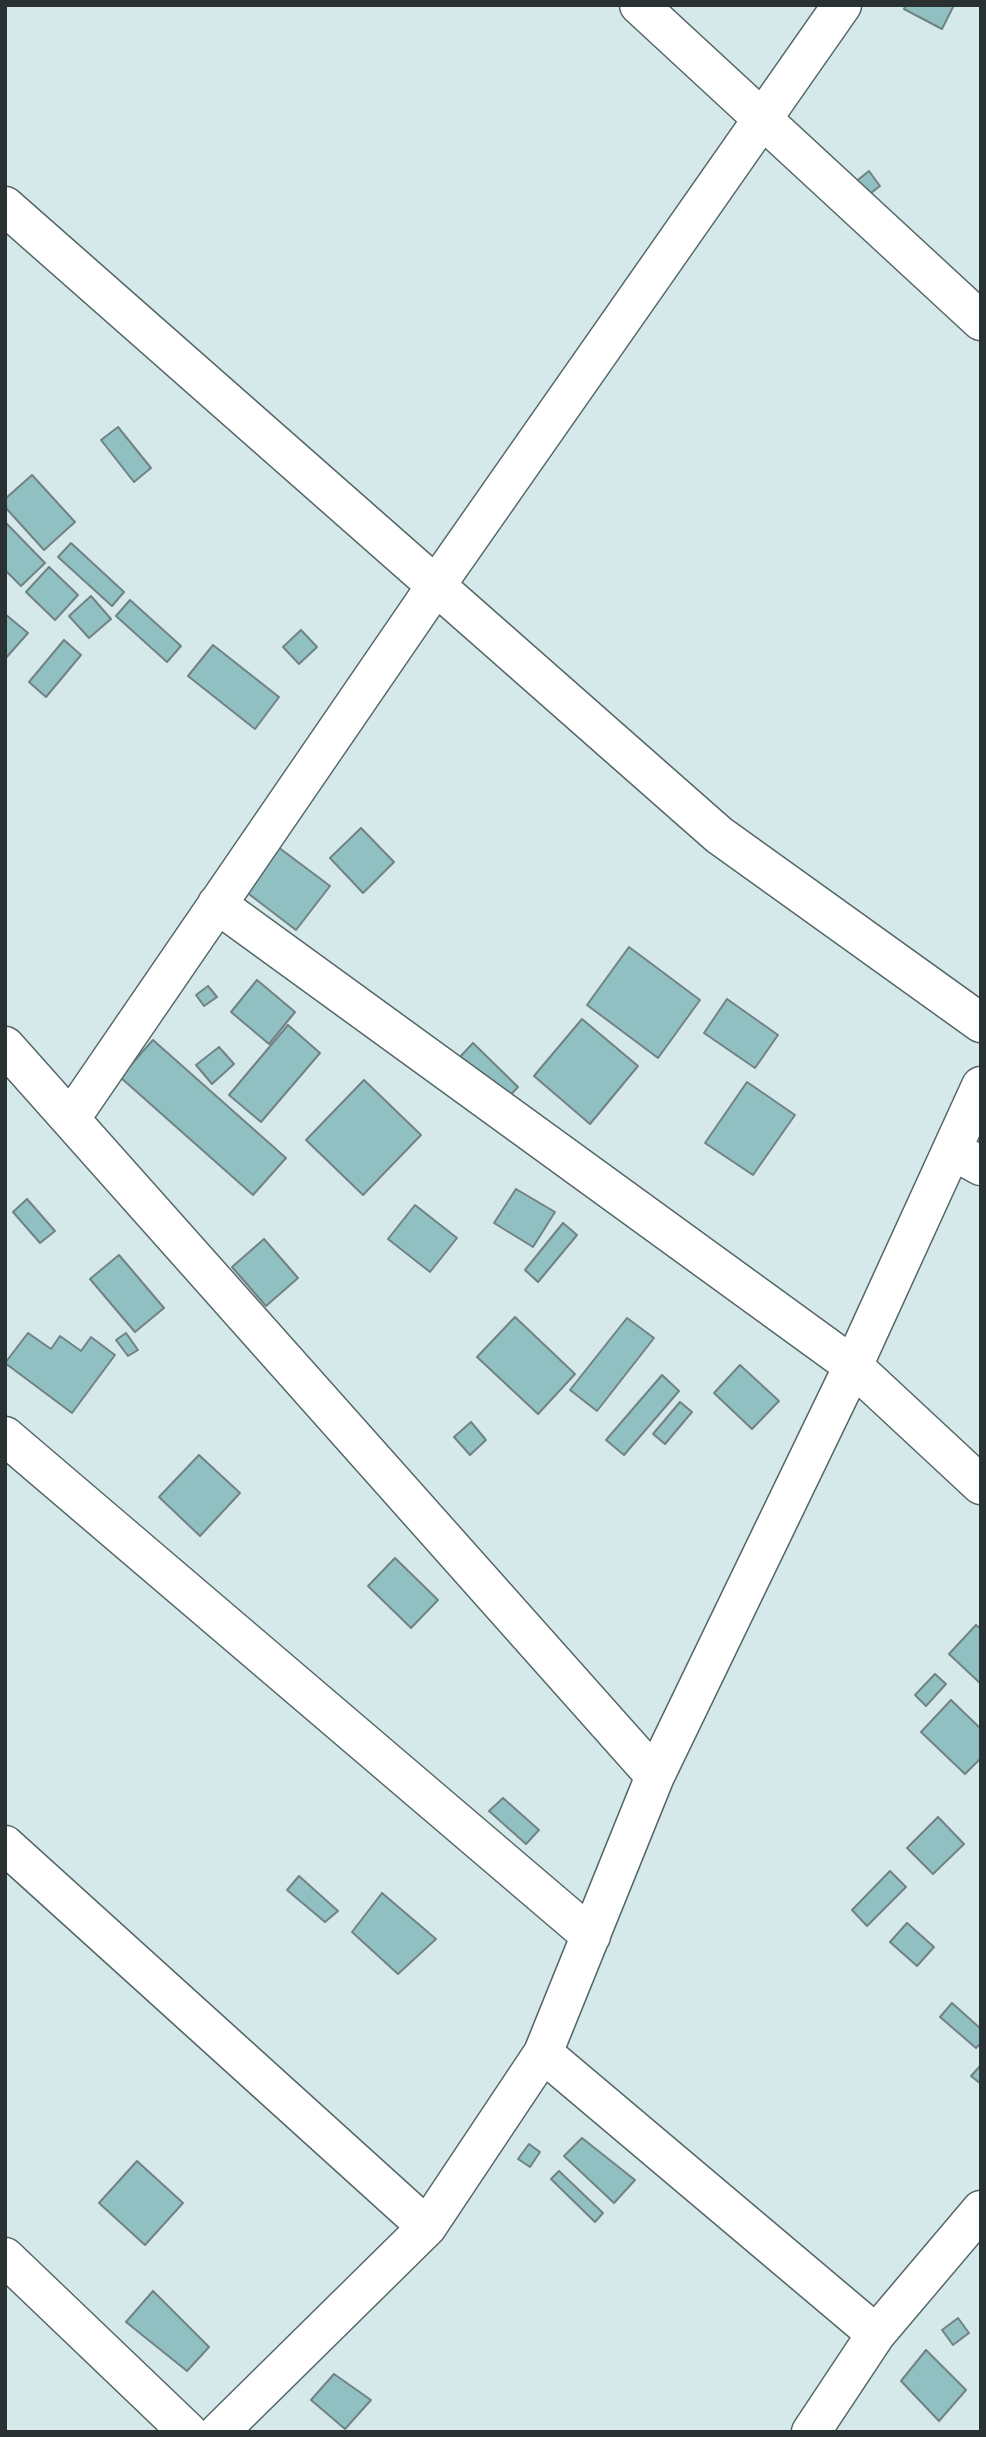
<!DOCTYPE html>
<html>
<head>
<meta charset="utf-8">
<style>
  body { margin:0 }
  #map { position:relative; width:986px; height:2437px; overflow:hidden; background:#d6e9ea; font-family:"Roboto Serif",serif }
  canvas { display:block }
  .frame { position:absolute; inset:0; border:7px solid #2a3132; pointer-events:none }
</style>
</head>
<body>
<div id="map">
<canvas width="986" height="2437"></canvas>
<div class="frame"></div>
</div>
<script>
const ctx = document.querySelector('canvas').getContext('2d');
ctx.lineJoin = 'round';
function fill(path, color) { ctx.fillStyle = color; ctx.fill(path, 'evenodd'); }
const toPath = rows => new Path2D(rows.map(r => 'M' + r).join(''));
function stroke(path, color, width, dash) { ctx.strokeStyle = color; ctx.lineWidth = width; ctx.lineCap = dash ? 'butt' : 'round'; ctx.setLineDash(dash || []); ctx.stroke(path); }
const building = toPath([
  [906,5,954,5,942,29,904,9,906,5],
  [869,171,880,186,866,197,854,183,869,171],
  [118,427,151,468,134,482,101,440,118,427],
  [32,475,75,522,44,550,5,507,5,499,32,475],
  [5,522,45,563,21,586,5,570,5,522],
  [71,543,124,592,112,606,58,557,71,543],
  [49,567,78,595,55,620,26,592,49,567],
  [91,596,111,619,89,638,69,616,91,596],
  [130,600,181,646,167,662,116,616,130,600],
  [5,614,28,633,5,659,5,614],
  [301,630,317,647,299,664,283,647,301,630],
  [64,640,81,655,46,697,29,682,64,640],
  [213,645,279,697,255,729,188,676,213,645],
  [361,828,394,862,363,893,330,858,361,828],
  [274,844,330,886,296,930,241,888,274,844],
  [629,947,700,1000,658,1058,587,1005,629,947],
  [257,980,295,1012,269,1044,231,1012,257,980],
  [208,986,217,997,204,1006,196,995,208,986],
  [727,999,778,1035,755,1068,704,1033,727,999],
  [582,1019,638,1066,590,1124,534,1076,582,1019],
  [288,1025,320,1053,261,1122,229,1095,288,1025],
  [153,1040,286,1158,253,1195,120,1077,153,1040],
  [473,1043,518,1087,503,1103,458,1059,473,1043],
  [219,1047,234,1064,212,1084,196,1065,219,1047],
  [364,1080,421,1135,363,1195,306,1140,364,1080],
  [747,1082,795,1115,753,1175,705,1143,747,1082],
  [516,1189,555,1212,533,1247,494,1223,516,1189],
  [27,1199,55,1231,40,1243,13,1212,27,1199],
  [415,1205,457,1238,430,1272,388,1239,415,1205],
  [563,1223,577,1235,538,1282,525,1270,563,1223],
  [264,1239,298,1278,266,1306,232,1267,264,1239],
  [119,1255,164,1308,135,1332,90,1279,119,1255],
  [515,1317,575,1374,538,1414,477,1357,515,1317],
  [627,1318,654,1338,597,1411,570,1390,627,1318],
  [28,1333,51,1349,60,1336,81,1351,91,1337,115,1355,72,1413,5,1363,28,1333],
  [126,1333,138,1350,128,1356,116,1340,126,1333],
  [740,1365,779,1401,752,1429,714,1393,740,1365],
  [662,1375,679,1391,624,1455,606,1440,662,1375],
  [680,1402,692,1412,665,1444,653,1434,680,1402],
  [471,1422,486,1440,470,1455,454,1437,471,1422],
  [199,1455,240,1493,200,1536,159,1497,199,1455],
  [395,1558,438,1600,411,1628,368,1586,395,1558],
  [976,1625,981,1629,981,1684,949,1654,976,1625],
  [935,1674,946,1684,926,1706,915,1695,935,1674],
  [951,1700,981,1729,981,1758,965,1774,921,1732,951,1700],
  [503,1798,539,1830,526,1844,489,1811,503,1798],
  [938,1817,964,1844,933,1874,907,1848,938,1817],
  [890,1871,906,1887,867,1926,852,1910,890,1871],
  [299,1876,338,1911,325,1922,287,1890,299,1876],
  [382,1893,436,1939,398,1974,352,1932,382,1893],
  [907,1923,934,1947,917,1966,890,1942,907,1923],
  [952,2003,981,2029,981,2043,976,2048,940,2017,952,2003],
  [981,2065,981,2084,971,2076,981,2065],
  [582,2138,635,2180,614,2203,564,2156,582,2138],
  [529,2144,540,2152,530,2167,518,2159,529,2144],
  [137,2161,183,2203,145,2245,99,2203,137,2161],
  [559,2171,603,2213,595,2222,551,2179,559,2171],
  [153,2291,209,2347,187,2371,126,2322,153,2291],
  [958,2318,969,2333,953,2345,942,2330,958,2318],
  [926,2350,966,2390,939,2421,901,2381,926,2350],
  [334,2374,371,2400,345,2429,311,2400,334,2374]
]);
const minor = toPath([
  [639,5,981,321],
  [5,206,719,835,981,1023],
  [217,904,853,1366,981,1485],
  [5,1046,655,1776],
  [71,1118,437,584,842,5],
  [952,1150,981,1166],
  [5,1436,591,1936],
  [5,1845,427,2227],
  [543,2053,876,2334],
  [5,2257,188,2432],
  [219,2432,427,2227,543,2053,655,1776,853,1366,981,1086],
  [811,2432,876,2334,981,2210]
]);
fill(building, '#91c0c3');
stroke(building, '#718284', 2);
stroke(minor, '#566768', 41);
stroke(minor, '#fff', 38);
</script>
</body>
</html>
